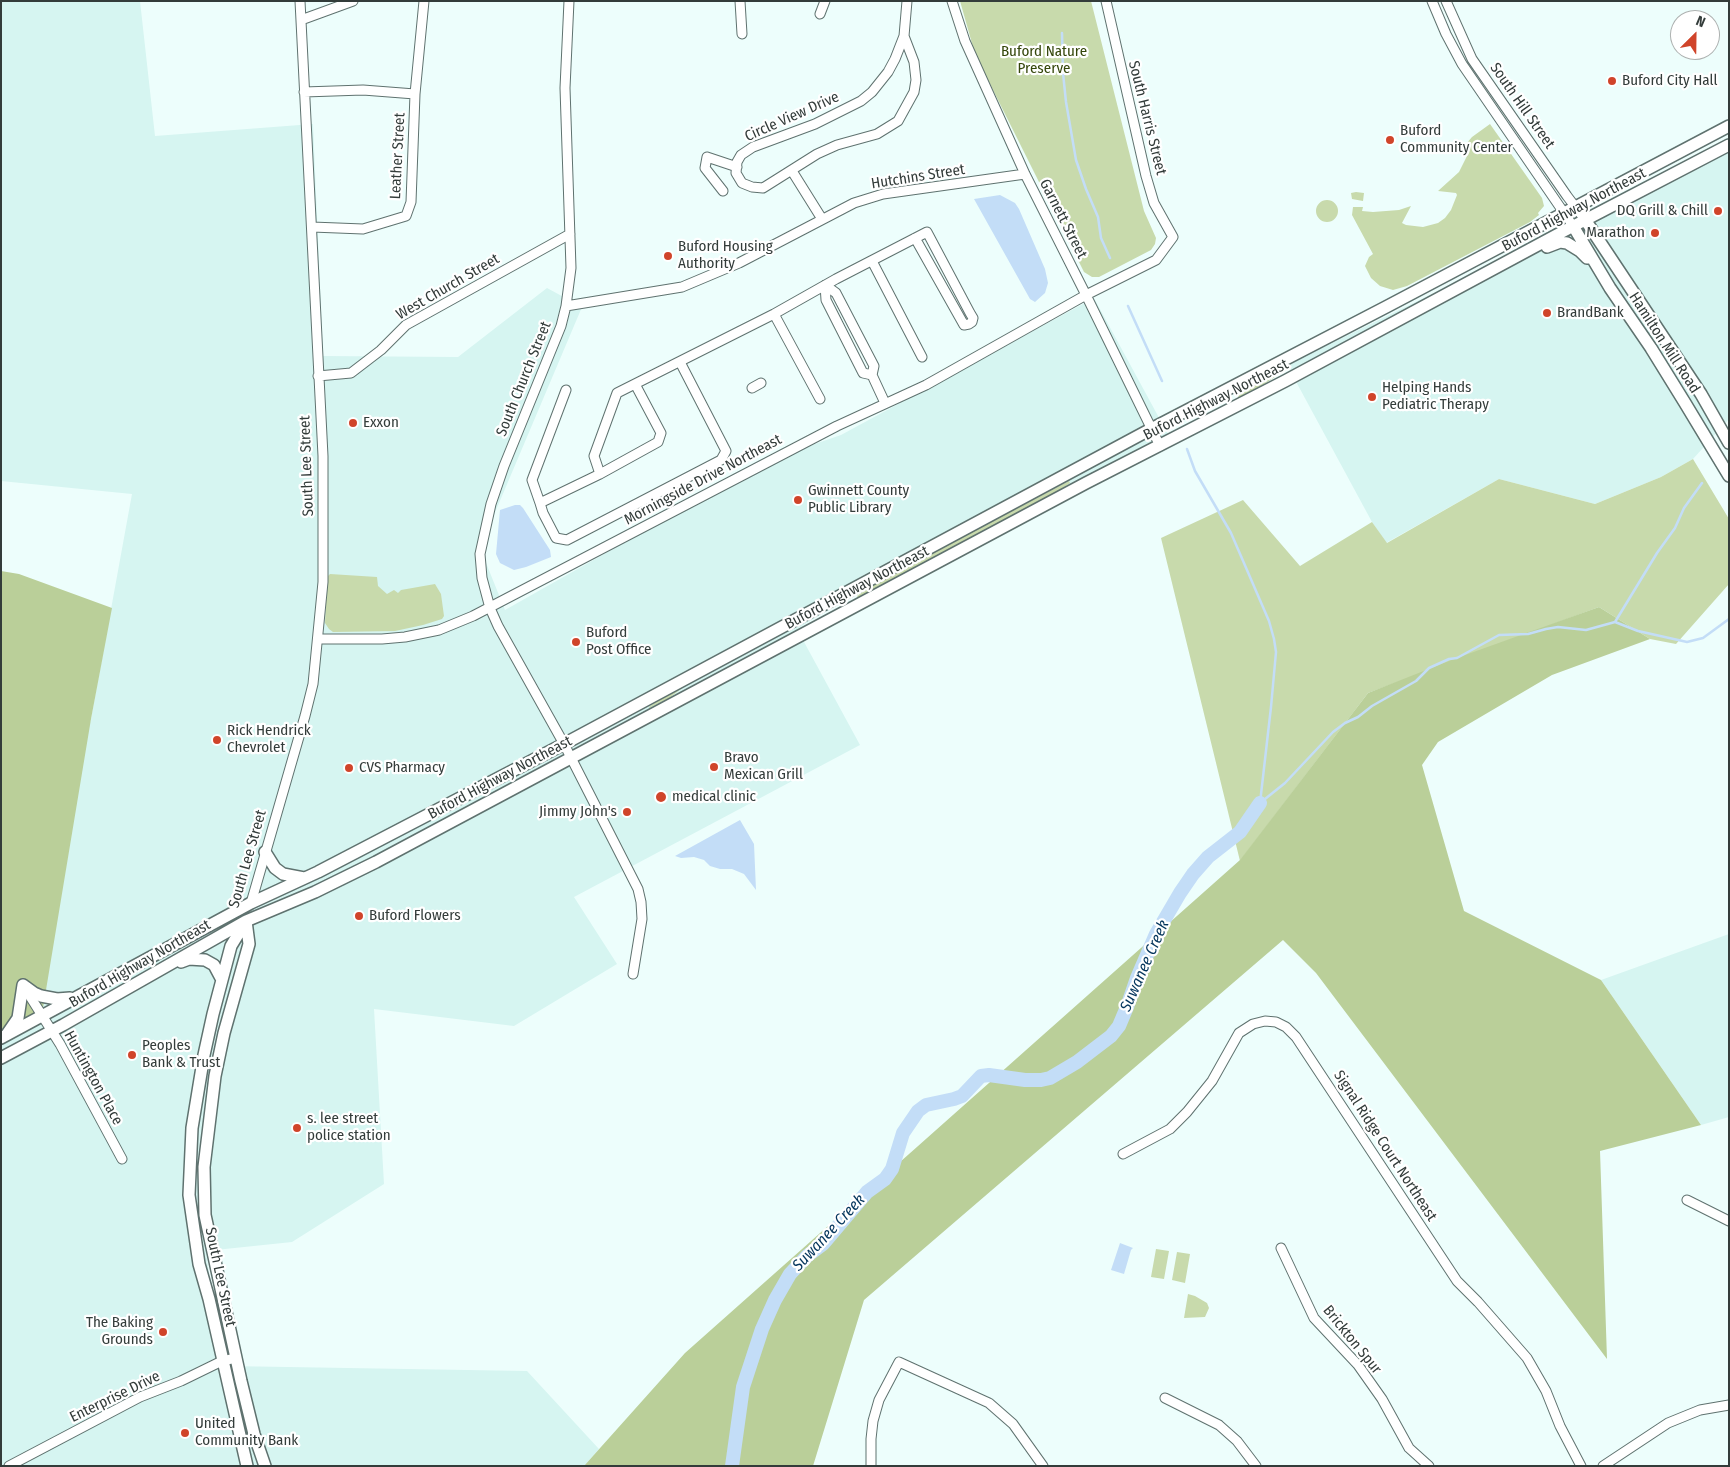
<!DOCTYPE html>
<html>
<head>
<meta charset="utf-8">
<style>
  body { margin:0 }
  #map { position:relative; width:1730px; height:1467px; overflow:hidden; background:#edfefc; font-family:"Fira Sans Condensed",sans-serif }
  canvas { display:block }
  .frame { position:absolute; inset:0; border:2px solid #333c3a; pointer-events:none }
  .north { position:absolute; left:1670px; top:10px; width:50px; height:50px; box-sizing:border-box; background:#fff; border:1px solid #adb1b0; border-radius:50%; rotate:23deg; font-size:14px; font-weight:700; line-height:20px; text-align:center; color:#333c3a }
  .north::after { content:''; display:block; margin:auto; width:18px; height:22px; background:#d0442a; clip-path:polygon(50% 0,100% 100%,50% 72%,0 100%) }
</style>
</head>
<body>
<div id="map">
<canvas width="1730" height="1467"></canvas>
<div class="frame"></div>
<div class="north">N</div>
</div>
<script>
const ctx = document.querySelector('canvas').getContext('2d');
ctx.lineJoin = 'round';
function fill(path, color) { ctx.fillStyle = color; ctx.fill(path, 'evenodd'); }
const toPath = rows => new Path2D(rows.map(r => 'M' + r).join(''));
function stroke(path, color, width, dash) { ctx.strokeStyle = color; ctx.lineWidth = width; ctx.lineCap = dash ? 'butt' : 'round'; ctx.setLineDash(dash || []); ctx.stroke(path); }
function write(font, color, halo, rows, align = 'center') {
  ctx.font = font + ' "Fira Sans Condensed",sans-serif'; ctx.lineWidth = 4.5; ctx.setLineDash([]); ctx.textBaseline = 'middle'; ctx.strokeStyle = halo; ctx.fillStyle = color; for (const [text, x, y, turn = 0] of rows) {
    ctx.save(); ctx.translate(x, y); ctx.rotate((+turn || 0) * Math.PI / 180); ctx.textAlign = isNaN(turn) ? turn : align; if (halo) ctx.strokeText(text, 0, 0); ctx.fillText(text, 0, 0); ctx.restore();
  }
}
const built = toPath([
  [1,1,140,1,155,136,313,124,323,356,458,357,547,288,582,307,480,548,505,610,774,458,841,435,1094,298,1170,438,866,587,797,629,860,745,574,897,617,964,514,1026,374,1009,384,1184,292,1242,206,1251,216,1328,228,1366,527,1371,599,1449,584,1466,1,1466,1,1040,91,719,132,494,1,481],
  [1729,138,1729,419,1693,459,1661,477,1595,504,1499,479,1386,543,1372,522,1287,365,1581,221],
  [1729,934,1729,1117,1701,1125,1601,980]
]);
const green = toPath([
  [960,1,1091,1,1144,211,1156,238,1155,244,1151,250,1099,277,1092,277,1084,272,975,54],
  [1490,124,1542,198,1544,206,1538,213,1539,215,1530,222,1407,286,1393,290,1380,286,1371,278,1365,266,1369,257,1373,254,1352,215,1353,207,1363,207,1362,211,1373,212,1399,210,1411,206,1402,223,1406,225,1423,227,1438,223,1445,218,1451,210,1457,195,1456,193,1438,191,1459,172,1468,154,1465,152,1466,144,1472,137],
  [1356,192,1364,193,1363,201,1352,199,1351,193],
  '1316 211a11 11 0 1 1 22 0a11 11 0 1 1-22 0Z',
  [1290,364,1291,366,1263,385,1239,398,1238,396,1265,378],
  [1693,459,1729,519,1729,584,1676,644,1650,639,1599,607,1368,693,1240,861,1161,538,1243,500,1300,566,1372,522,1387,543,1499,479,1595,504,1661,477],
  [1069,481,1070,483,1049,497,858,598,857,596,875,583],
  [330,574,377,577,378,586,387,594,394,590,398,593,401,590,435,584,441,594,444,616,442,619,423,625,395,631,333,632,329,629,325,623,327,577],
  [688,682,689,683,669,698,649,708,649,707,673,690],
  [1156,1249,1169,1251,1164,1279,1151,1277],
  [1177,1252,1190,1254,1185,1283,1172,1280],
  [1188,1294,1195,1296,1207,1303,1209,1308,1205,1317,1184,1318]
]);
const forest = toPath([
  [1,571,19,574,112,608,91,719,41,1020,1,1040],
  [1599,607,1650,639,1552,675,1438,742,1422,765,1464,911,1601,980,1701,1125,1600,1151,1607,1359,1316,973,1283,940,864,1300,813,1466,584,1466,685,1353,1240,860,1368,693,1454,659]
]);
const water = toPath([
  [1000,195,1015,203,1019,209,1045,269,1048,283,1045,293,1035,302,1030,299,974,199],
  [515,505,520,505,523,508,550,550,551,557,526,567,514,570,500,563,496,554,500,510],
  [740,820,754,844,756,890,744,874,732,869,720,869,710,866,704,860,694,857,681,858,675,856],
  [1120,1243,1133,1248,1131,1250,1124,1274,1111,1270]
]);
const stream = toPath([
  [1062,33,1063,73,1066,102,1076,160,1086,189,1098,217,1101,238,1110,258],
  [1128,306,1162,381],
  [1187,449,1195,471,1231,533,1269,621,1274,639,1276,652,1271,707,1260,803],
  [1615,622,1657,553,1675,528,1684,508,1702,483],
  [1260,803,1285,783,1333,732,1345,723,1358,717,1372,706,1416,681,1429,668,1449,659,1457,658,1499,635,1528,634,1546,629,1558,627,1586,630,1615,622,1638,631,1687,642,1703,638,1729,619]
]);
const river = toPath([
  [732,1466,743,1387,762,1329,775,1300,790,1274,807,1256,823,1244,867,1192,885,1179,892,1169,903,1133,918,1111,926,1105,954,1099,962,1096,981,1076,989,1075,1025,1080,1041,1080,1050,1078,1077,1062,1111,1036,1119,1026,1127,1007,1137,978,1156,934,1180,893,1193,874,1208,857,1240,832,1260,803]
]);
const minor = toPath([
  [569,1,565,88,571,268,566,306,561,326,504,466,491,504,480,554,482,578,490,608,498,626,564,744,638,889,641,902,642,919,633,974],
  [740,1,742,34],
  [952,1,965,41,1025,174,1086,295,1160,446],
  [1432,1,1446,34,1462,64,1573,226],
  [1446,1,1472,59,1567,196,1586,221],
  [820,14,825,1],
  [301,20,353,1],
  [904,36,914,62,916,80,914,92,898,121,877,134,837,145,817,154,763,188,752,187,742,183,736,173,737,162,741,155,753,147,815,124,861,101,872,92,888,72,895,59,904,36],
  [904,36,907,1],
  [304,92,363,90,415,94],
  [792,171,822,219],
  [723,191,705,168,707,157,737,167],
  [312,227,363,229,406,216,411,202,415,94,424,1],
  [872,261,922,357],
  [566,306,682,287,739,263,854,203,883,194,1025,174],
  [774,314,820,399],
  [872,375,863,373,826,300,825,285,836,293,874,366,872,375,885,403],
  [318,376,351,373,381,350,406,325,570,234],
  [752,388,761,383],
  [566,390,532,480,540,503,600,474,594,456,617,393,774,314,836,279,927,232,970,313,973,318,972,322,969,324,964,325,915,238],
  [600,474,658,442,661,433,635,384],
  [540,503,543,513,556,538,567,540,721,460,726,451,680,362],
  [318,639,382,639,405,637,439,630,473,616,837,426,926,385,1086,295,1156,260,1173,237,1154,203,1146,176,1106,1],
  [251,903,305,716,313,684,323,582,323,456,300,1],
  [26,990,60,1044,122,1159],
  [1123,1154,1170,1129,1187,1112,1212,1081,1239,1033,1253,1024,1265,1021,1276,1022,1286,1027,1296,1037,1457,1281,1478,1302,1527,1358,1546,1391,1560,1426,1581,1466],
  [1687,1200,1729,1221],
  [1281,1248,1314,1318,1358,1365,1382,1399,1409,1448,1429,1466],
  [1165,1398,1219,1425,1237,1441,1256,1466],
  [9,1466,140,1397,181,1381,222,1361,236,1358],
  [871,1466,871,1439,873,1421,879,1400,899,1362,989,1403,1013,1424,1043,1466],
  [1603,1466,1668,1423,1700,1410,1729,1405]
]);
const major = toPath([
  [1586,221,1701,394,1729,443],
  [1573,226,1610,288,1651,348,1685,403,1729,476],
  [1547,247,1560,242,1567,243,1580,251,1587,258],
  [265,852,275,868,283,874,304,878],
  [246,921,249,944,224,1033,215,1076,204,1167,205,1215,241,1381,254,1434,265,1466],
  [245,923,231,946,213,1014,204,1055,192,1128,189,1195,199,1264,209,1299,247,1466],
  [181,962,189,959,205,960,214,965,222,980],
  [23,985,34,993,41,996,57,999,70,998],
  [7,1034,18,1018,23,985],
  [1,1038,251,903,318,872,564,744,1151,429,1386,307,1729,126],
  [1,1058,63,1025,246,921,315,892,376,862,1086,483,1285,381,1564,231,1729,145]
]);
const markers = [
  [1612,81,5,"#d0442a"],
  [1390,140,5,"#d0442a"],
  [1718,211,5,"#d0442a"],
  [1655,233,5,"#d0442a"],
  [668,256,5,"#d0442a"],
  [1547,313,5,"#d0442a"],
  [1372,397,5,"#d0442a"],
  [353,423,5,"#d0442a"],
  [798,500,5,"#d0442a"],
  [576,642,5,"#d0442a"],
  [217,740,5,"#d0442a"],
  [714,767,5,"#d0442a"],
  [349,768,5,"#d0442a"],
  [661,797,6,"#d0442a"],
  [627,812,5,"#d0442a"],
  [359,916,5,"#d0442a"],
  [132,1055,5,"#d0442a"],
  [297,1128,5,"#d0442a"],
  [163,1332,5,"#d0442a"],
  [185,1433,5,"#d0442a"]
];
const parkNames = [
  ["Buford Nature",1044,52],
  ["Preserve",1044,69]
];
const poiNames = [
  ["Buford City Hall",1622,81],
  ["Buford",1400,131],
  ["Community Center",1400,148],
  ["DQ Grill & Chill",1708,211,"right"],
  ["Marathon",1645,233,"right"],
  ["Buford Housing",678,247],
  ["Authority",678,264],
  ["BrandBank",1557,313],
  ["Helping Hands",1382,388],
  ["Pediatric Therapy",1382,405],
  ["Exxon",363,423],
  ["Gwinnett County",808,491],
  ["Public Library",808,508],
  ["Buford",586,633],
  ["Post Office",586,650],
  ["Rick Hendrick",227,731],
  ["Chevrolet",227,748],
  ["Bravo",724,758],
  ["Mexican Grill",724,775],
  ["CVS Pharmacy",359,768],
  ["medical clinic",672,797],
  ["Jimmy John's",617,812,"right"],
  ["Buford Flowers",369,916],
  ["Peoples",142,1046],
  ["Bank & Trust",142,1063],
  ["s. lee street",307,1119],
  ["police station",307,1136],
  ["The Baking",153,1323,"right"],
  ["Grounds",153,1340,"right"],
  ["United",195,1424],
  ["Community Bank",195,1441]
];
const streetNames = [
  ["South Hill Street",1522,106,55],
  ["Circle View Drive",792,117,-24],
  ["South Harris Street",1147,118,76],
  ["Leather Street",398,156,-87],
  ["Hutchins Street",918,177,-9],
  ["Buford Highway Northeast",1574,210,-28],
  ["Garnett Street",1063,219,63],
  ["West Church Street",448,287,-30],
  ["Hamilton Mill Road",1664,343,57],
  ["South Church Street",524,379,-68],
  ["Buford Highway Northeast",1216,400,-27],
  ["South Lee Street",307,466,-92],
  ["Morningside Drive Northeast",703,480,-28],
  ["Buford Highway Northeast",857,588,-28],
  ["Buford Highway Northeast",500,778,-28],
  ["South Lee Street",248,859,-74],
  ["Buford Highway Northeast",140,964,-30],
  ["Huntington Place",93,1078,61],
  ["Signal Ridge Court Northeast",1385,1146,57],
  ["South Lee Street",220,1277,78],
  ["Brickton Spur",1352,1340,51],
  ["Enterprise Drive",115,1397,-26]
];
const waterNames = [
  ["Suwanee Creek",1145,966,-66],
  ["Suwanee Creek",829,1233,-47]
];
fill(built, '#d6f5f1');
fill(green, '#c8daac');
fill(forest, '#bacf99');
fill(water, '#c3ddf7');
stroke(stream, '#c3ddf7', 2.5);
stroke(river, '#c3ddf7', 14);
stroke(minor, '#5f726f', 11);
stroke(major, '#5f726f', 14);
stroke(minor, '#fff', 9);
stroke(major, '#fff', 11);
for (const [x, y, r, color] of markers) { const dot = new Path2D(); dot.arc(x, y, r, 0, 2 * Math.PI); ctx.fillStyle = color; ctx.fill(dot); stroke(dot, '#fff', 2); }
write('15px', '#34460a', '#fff', parkNames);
write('15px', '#333c3a', '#fff', poiNames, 'left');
write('15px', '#333c3a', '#fff', streetNames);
write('italic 16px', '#04355c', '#fff', waterNames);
</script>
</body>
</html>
